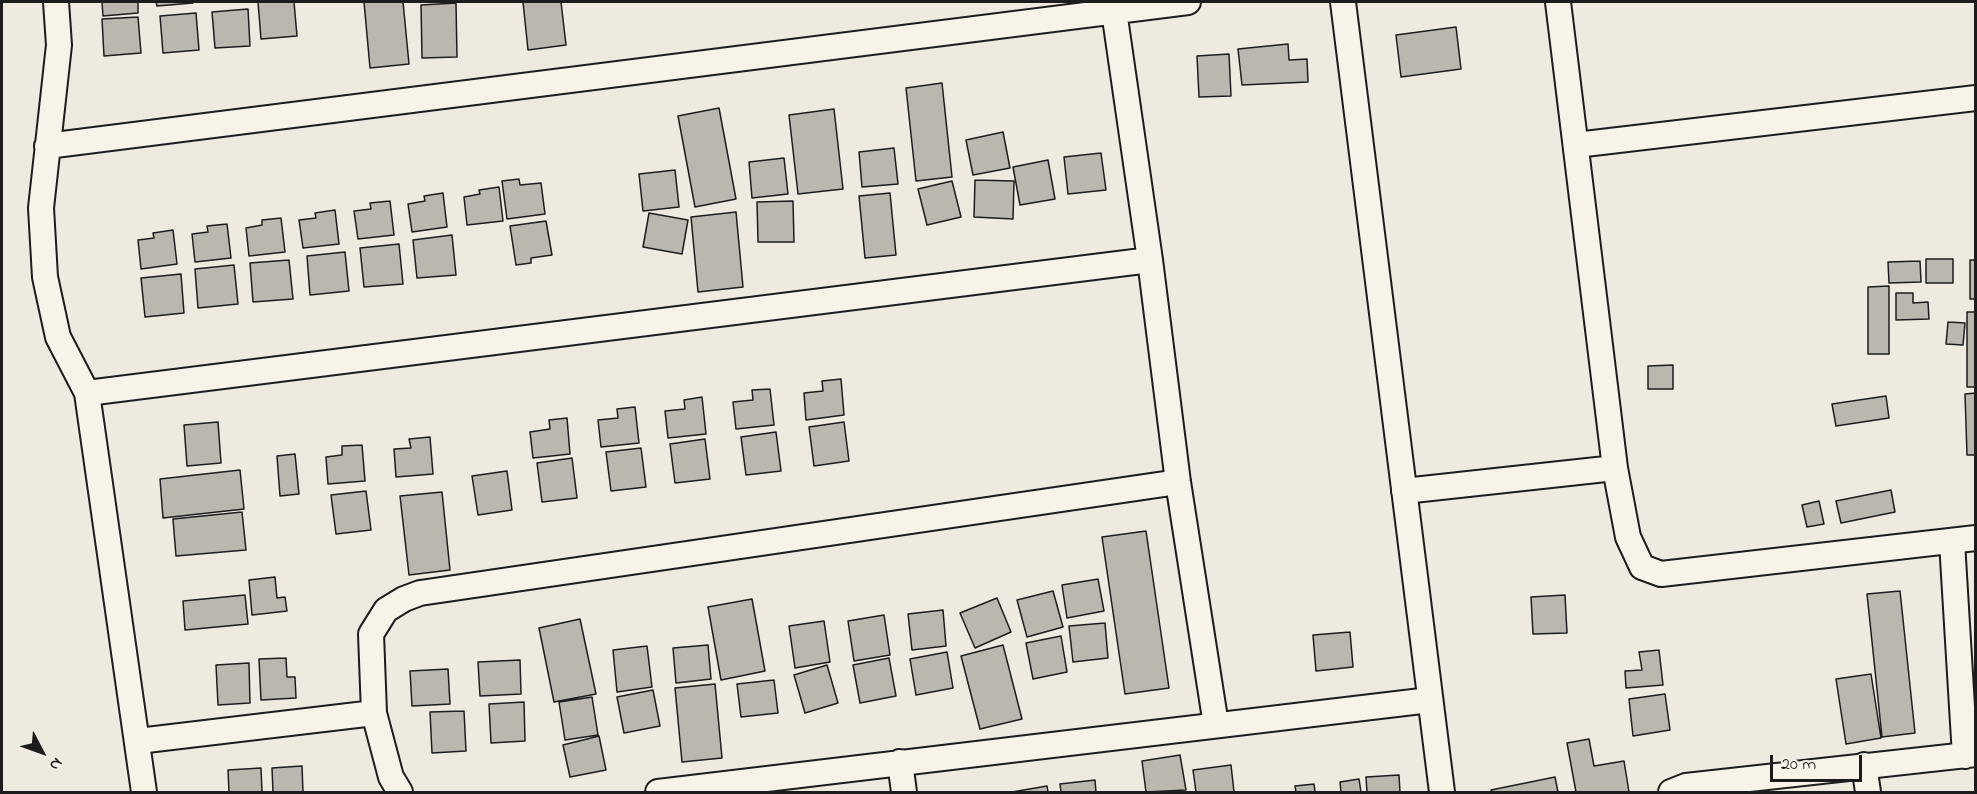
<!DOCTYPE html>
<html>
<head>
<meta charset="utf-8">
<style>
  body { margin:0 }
  #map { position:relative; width:1977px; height:794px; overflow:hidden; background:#eeeae0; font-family:"Indie Flower",sans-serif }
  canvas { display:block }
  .frame { position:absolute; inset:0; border:3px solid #1c1c1c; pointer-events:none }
  .north { position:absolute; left:12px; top:722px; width:60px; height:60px; -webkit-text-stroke:4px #f7f3e8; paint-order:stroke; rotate:131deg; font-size:16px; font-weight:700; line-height:24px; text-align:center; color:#1c1c1c }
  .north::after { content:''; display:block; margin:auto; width:21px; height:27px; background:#1c1c1c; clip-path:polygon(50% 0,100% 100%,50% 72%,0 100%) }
  .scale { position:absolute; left:1770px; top:755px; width:92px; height:27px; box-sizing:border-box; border:3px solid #1c1c1c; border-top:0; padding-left:8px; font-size:18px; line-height:21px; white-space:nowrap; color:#1c1c1c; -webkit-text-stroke:4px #f7f3e8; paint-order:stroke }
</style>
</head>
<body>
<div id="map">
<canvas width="1977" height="794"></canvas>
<div class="frame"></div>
<div class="north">N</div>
<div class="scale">20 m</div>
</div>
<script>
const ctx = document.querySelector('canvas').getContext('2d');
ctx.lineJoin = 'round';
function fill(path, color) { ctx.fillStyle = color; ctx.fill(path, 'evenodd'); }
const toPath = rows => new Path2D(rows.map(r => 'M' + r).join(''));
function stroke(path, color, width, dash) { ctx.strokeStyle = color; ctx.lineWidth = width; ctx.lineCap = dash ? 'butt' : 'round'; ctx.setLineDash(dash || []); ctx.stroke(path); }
const building = toPath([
  [102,2,138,2,138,13,103,16,102,2],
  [156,2,193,2,193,3,157,6,156,2],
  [258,2,294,2,297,36,261,39,258,2],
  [364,2,403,2,409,64,370,68,364,2],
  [523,2,561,2,566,45,528,50,523,2],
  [456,3,457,57,422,58,421,5,456,3],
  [248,9,250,46,215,48,212,12,248,9],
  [196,13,199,50,163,53,160,16,196,13],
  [138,17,141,53,104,56,102,19,138,17],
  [1456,27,1461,69,1401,77,1396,35,1456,27],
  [1288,44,1289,60,1307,59,1308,82,1242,85,1238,49,1288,44],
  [1229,54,1231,96,1199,97,1197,56,1229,54],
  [942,83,952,177,916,181,906,88,942,83],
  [719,108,736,199,695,207,678,116,719,108],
  [834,109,843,189,798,194,789,115,834,109],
  [1003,132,1010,168,973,175,966,140,1003,132],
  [894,148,898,184,862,187,859,152,894,148],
  [1101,153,1106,190,1068,194,1064,157,1101,153],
  [784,158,788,194,752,198,749,162,784,158],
  [1048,160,1055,199,1020,205,1013,167,1048,160],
  [675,170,679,207,643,211,639,174,675,170],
  [519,179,520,185,541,183,545,214,507,219,502,181,519,179],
  [975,180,1014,181,1013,219,974,217,975,180],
  [952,181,961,217,927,225,918,189,952,181],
  [499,187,503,221,467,225,464,197,480,194,479,190,499,187],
  [443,193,447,227,412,232,408,204,425,201,424,196,443,193],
  [890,193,896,255,865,258,859,196,890,193],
  [390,201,394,235,358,239,354,211,371,209,370,203,390,201],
  [793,201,794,242,758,242,757,202,793,201],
  [335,210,339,244,303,248,299,220,316,218,315,213,335,210],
  [736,212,743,287,698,292,691,217,736,212],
  [649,213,688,220,682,254,643,247,649,213],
  [281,218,285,252,249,256,246,228,262,225,262,220,281,218],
  [546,221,552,255,531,258,531,263,516,265,510,226,546,221],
  [227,224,231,258,195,262,192,234,208,232,207,226,227,224],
  [173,230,177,264,141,269,138,240,154,238,153,233,173,230],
  [452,235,456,275,417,278,413,240,452,235],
  [399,244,403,284,364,287,360,248,399,244],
  [345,252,349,291,310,295,307,256,345,252],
  [1926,259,1953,259,1953,283,1926,283,1926,259],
  [289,260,293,299,253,302,250,263,289,260],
  [1970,260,1976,260,1976,299,1970,299,1970,260],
  [1920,261,1921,282,1889,283,1888,262,1920,261],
  [234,265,238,304,198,308,195,269,234,265],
  [181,274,184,313,145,317,141,278,181,274],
  [1889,286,1889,354,1868,354,1868,287,1889,286],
  [1896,293,1913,293,1913,303,1928,302,1929,319,1896,320,1896,293],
  [1967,312,1976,312,1976,387,1967,387,1967,312],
  [1948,322,1965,323,1963,345,1946,344,1948,322],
  [1673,365,1673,389,1648,389,1648,366,1673,365],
  [841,379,844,415,806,420,804,393,823,391,822,381,841,379],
  [770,389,774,425,736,429,733,402,753,400,752,390,770,389],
  [1976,393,1976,455,1967,455,1965,394,1976,393],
  [1886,396,1889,418,1836,426,1832,404,1886,396],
  [702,397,706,434,668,438,665,411,685,409,684,400,702,397],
  [635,407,639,443,601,447,598,420,618,418,617,409,635,407],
  [567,418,570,454,533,458,530,432,550,429,549,420,567,418],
  [218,422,221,463,187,466,184,425,218,422],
  [844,422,849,461,814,466,809,427,844,422],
  [776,432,781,471,746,475,741,437,776,432],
  [430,437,433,474,396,477,394,449,411,448,409,439,430,437],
  [705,439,710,479,675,483,670,444,705,439],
  [362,445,365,481,328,484,326,457,342,455,342,446,362,445],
  [641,448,646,487,611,491,606,452,641,448],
  [295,454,299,494,280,496,277,456,295,454],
  [572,458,577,498,542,502,537,463,572,458],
  [240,470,244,509,163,518,160,479,240,470],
  [507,471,512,510,478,515,472,476,507,471],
  [1891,490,1895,512,1841,523,1836,501,1891,490],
  [366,491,371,530,336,534,331,495,366,491],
  [442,492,450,570,409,575,400,496,442,492],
  [1819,501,1824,524,1807,527,1802,505,1819,501],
  [242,512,246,550,176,556,173,519,242,512],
  [1146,531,1169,688,1125,694,1102,537,1146,531],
  [275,577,277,598,285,597,287,611,252,615,249,580,275,577],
  [1098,579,1104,611,1067,618,1062,585,1098,579],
  [1053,591,1063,627,1027,637,1017,600,1053,591],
  [1900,591,1915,733,1882,737,1867,594,1900,591],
  [245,595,248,624,185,630,183,601,245,595],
  [1565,595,1567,633,1533,634,1531,597,1565,595],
  [997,598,1011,632,975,648,960,613,997,598],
  [752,599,765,671,721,680,708,607,752,599],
  [943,610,946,646,912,650,908,614,943,610],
  [884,615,890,655,854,661,848,621,884,615],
  [580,619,596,694,554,702,539,628,580,619],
  [824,621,830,662,795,668,789,626,824,621],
  [1105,623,1108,658,1073,662,1069,626,1105,623],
  [1350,632,1353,667,1316,671,1313,635,1350,632],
  [1061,636,1067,672,1033,679,1026,643,1061,636],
  [708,645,711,679,676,683,673,648,708,645],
  [1003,645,1022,719,980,729,961,656,1003,645],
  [647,646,652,687,617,692,613,650,647,646],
  [1659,650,1663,685,1626,688,1625,671,1642,670,1639,652,1659,650],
  [947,652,953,688,916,695,910,659,947,652],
  [286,658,287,677,295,677,296,698,261,700,259,659,286,658],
  [889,658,896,696,860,703,853,665,889,658],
  [520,660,521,694,480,696,478,662,520,660],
  [249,663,250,703,218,705,216,665,249,663],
  [827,665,838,703,805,713,794,675,827,665],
  [448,669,450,704,412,706,410,671,448,669],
  [1871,674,1881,738,1846,744,1836,679,1871,674],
  [774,680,778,713,741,717,737,684,774,680],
  [715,684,722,758,682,762,675,688,715,684],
  [653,690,660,726,624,733,617,697,653,690],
  [1665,694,1670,730,1633,736,1629,699,1665,694],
  [592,697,598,735,565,740,559,702,592,697],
  [524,702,525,741,491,743,489,704,524,702],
  [464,711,466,751,432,753,430,712,464,711],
  [599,736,606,770,570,777,563,745,599,736],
  [1589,739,1594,766,1624,761,1629,792,1576,792,1567,743,1589,739],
  [1180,755,1186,790,1146,792,1142,761,1180,755],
  [1231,765,1234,792,1196,792,1193,770,1231,765],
  [302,766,303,792,273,792,272,768,302,766],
  [261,768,262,792,229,792,228,770,261,768],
  [1399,775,1400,792,1367,792,1366,777,1399,775],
  [1555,777,1558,792,1492,792,1491,790,1555,777],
  [1359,779,1361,792,1341,792,1340,782,1359,779],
  [1095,780,1096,792,1061,792,1060,784,1095,780],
  [1314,784,1315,792,1296,792,1295,786,1314,784],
  [1047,786,1048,792,1012,792,1047,786]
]);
const street = toPath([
  [56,2,59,45,41,208,45,277,58,337,87,393,144,792],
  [1343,2,1442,792],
  [1558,2,1615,468,1628,537,1642,567,1661,574,1976,538],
  [1114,11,1150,260,1178,482,1216,725],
  [1576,145,1976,98],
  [47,146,1188,2],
  [87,393,1150,260],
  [1404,491,1615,468],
  [1952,542,1965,756],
  [138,741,374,713],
  [900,762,904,792],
  [1864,765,1868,792],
  [400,792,391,777,374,713,371,634,386,610,404,599,420,593,1178,482],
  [658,792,1430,700],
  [1671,792,1686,786,1976,754]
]);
fill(building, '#bab7af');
stroke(building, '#1c1c1c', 1.5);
stroke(street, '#1c1c1c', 28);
stroke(street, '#f7f3e8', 24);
</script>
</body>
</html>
